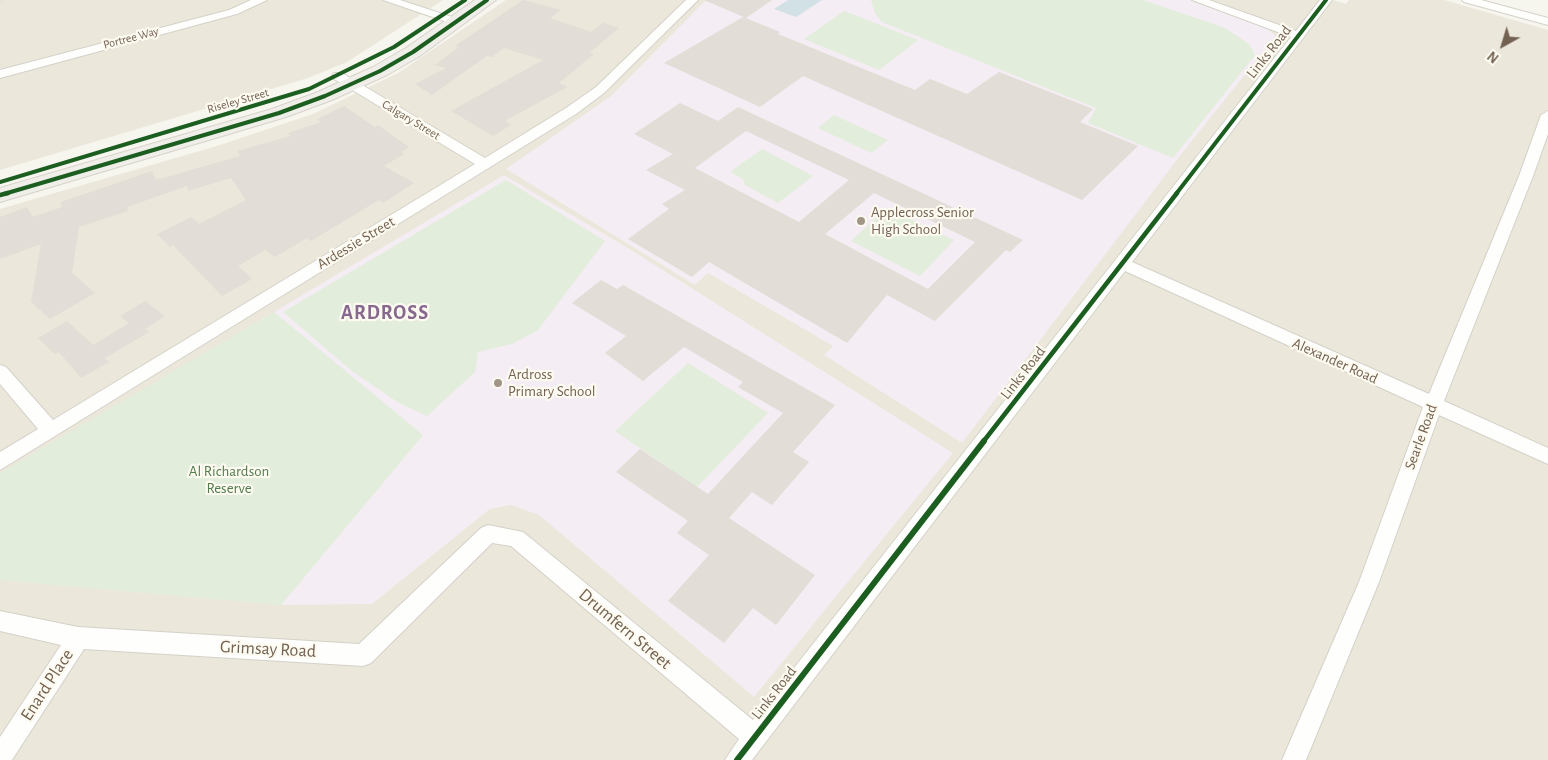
<!DOCTYPE html>
<html>
<head>
<meta charset="utf-8">
<style>
  body { margin:0 }
  #map { position:relative; width:1548px; height:760px; overflow:hidden; background:#f6f5ee; font-family:"Alegreya Sans",sans-serif }
  canvas { display:block }
  .north { position:absolute; left:1478px; top:20px; width:50px; height:50px; -webkit-text-stroke:4px #fdfaf1; paint-order:stroke; rotate:219deg; font-size:14px; font-weight:700; line-height:20px; text-align:center; color:#736251 }
  .north::after { content:''; display:block; margin:auto; width:18px; height:22px; background:#736251; clip-path:polygon(50% 0,100% 100%,50% 72%,0 100%) }
</style>
</head>
<body>
<div id="map">
<canvas width="1548" height="760"></canvas>
<div class="north">N</div>
</div>
<script>
const ctx = document.querySelector('canvas').getContext('2d');
ctx.lineJoin = 'round';
function fill(path, color) { ctx.fillStyle = color; ctx.fill(path, 'evenodd'); }
const toPath = rows => new Path2D(rows.map(r => 'M' + r).join(''));
function stroke(path, color, width, dash) { ctx.strokeStyle = color; ctx.lineWidth = width; ctx.lineCap = dash ? 'butt' : 'round'; ctx.setLineDash(dash || []); ctx.stroke(path); }
function write(font, color, halo, rows, align = 'center') {
  ctx.font = font + ' "Alegreya Sans",sans-serif'; ctx.lineWidth = 4.5; ctx.setLineDash([]); ctx.textBaseline = 'middle'; ctx.strokeStyle = halo; ctx.fillStyle = color; for (const [text, x, y, turn = 0] of rows) {
    ctx.save(); ctx.translate(x, y); ctx.rotate((+turn || 0) * Math.PI / 180); ctx.textAlign = isNaN(turn) ? turn : align; if (halo) ctx.strokeText(text, 0, 0); ctx.fillText(text, 0, 0); ctx.restore();
  }
}
const residential = toPath([
  [0,0,443,0,347,62,308,78,0,170],
  [506,0,1333,0,1346,4,1349,0,1444,0,1548,30,1548,760,0,760,0,209,217,146,313,114,398,73]
]);
const education = toPath([
  [706,0,1190,0,1265,27,1276,36,1183,152,962,443,824,355,833,346,708,273,695,285,506,169,611,96],
  [504,175,628,248,953,453,754,697,539,515,511,505,490,509,372,604,281,605,0,580,0,475]
]);
const green = toPath([
  [871,0,1143,0,1225,28,1249,44,1255,55,1173,158,1088,123,1096,108,882,22,875,13],
  [844,11,918,40,879,70,804,39],
  [834,115,888,140,871,153,818,128],
  [762,149,813,176,778,203,745,185,743,179,730,172],
  [506,180,605,241,538,330,512,344,478,352,475,372,427,416,399,403,352,371,283,312],
  [887,208,954,240,920,276,851,241],
  [274,312,423,435,281,605,0,580,0,473],
  [688,363,768,413,697,487,615,431]
]);
const water = toPath([
  [788,0,822,0,796,17,774,9]
]);
const building = toPath([
  [523,0,561,10,550,18,591,32,603,23,619,28,589,53,594,54,559,83,567,87,505,121,511,125,493,136,451,111,543,60,504,48,492,57,487,56,432,95,415,84,446,68,435,65,459,47,455,46],
  [704,0,772,0,746,18],
  [743,17,780,32,778,34,915,90,930,79,967,94,999,72,1093,109,1080,122,1138,146,1082,200,803,76,760,107,664,63],
  [680,103,718,121,738,107,1023,240,1010,252,1006,250,935,321,887,295,847,343,709,262,692,277,628,239,669,209,662,204,685,190,646,170,673,154,634,134],
  [746,131,849,180,799,222,695,168],
  [874,193,975,242,928,289,825,234],
  [344,106,375,127,378,125,409,147,401,152,404,154,384,166,414,183,383,203,379,200,311,241,307,238,275,257,265,250,238,266,252,279,222,296,173,245,170,247,157,234,191,217,199,224,246,200,231,178,188,191,187,186,127,207,128,211,79,227,72,273,95,293,50,319,31,302,41,244,0,259,0,217,27,207,33,217,62,207,61,202,152,171,156,180,240,156,238,151,290,136,288,133,321,122,317,119],
  [601,280,617,289,623,285,835,405,793,452,809,462,772,505,752,492,729,518,815,575,776,625,753,608,724,643,668,601,709,555,677,533,688,521,616,472,640,449,708,494,783,413,738,387,743,382,684,347,643,381,605,353,626,336,572,303],
  [145,301,165,316,145,329,149,332,105,358,109,362,81,378,59,352,55,354,38,338,67,321,93,345,129,323,120,316]
]);
const path = toPath([
  [0,3,4,0]
]);
const minor = toPath([
  [251,0,267,0,237,14,0,78,0,70,229,10,251,0],
  [383,0,400,0,461,20,463,22,457,25,453,24,383,0],
  [686,0,698,0,604,93,576,114,0,470,0,452,38,429,0,384,0,365,6,367,53,420,475,164,334,79,332,76,334,73,342,73,485,158,566,108,596,87,686,0],
  [1192,0,1209,0,1296,31,1320,0,1332,0,1132,262,1429,394,1519,176,1541,115,1548,111,1548,134,1533,176,1444,401,1548,448,1548,464,1439,415,1379,582,1306,760,1282,760,1359,582,1423,407,1125,271,752,760,725,760,739,739,511,546,492,543,371,663,363,666,84,649,12,760,0,760,0,737,61,645,0,631,0,611,78,627,359,644,481,528,488,525,523,532,753,720,1291,37,1192,0],
  [1462,0,1481,0,1548,18,1548,25,1464,2,1462,0]
]);
const trunk = toPath([
  [475,0,496,0,420,56,387,75,332,100,286,117,0,202,0,188,272,109,318,92,373,67,406,48,475,0]
]);
const cyclewayFar2 = toPath([
  [0,182,309,89,394,47,465,0],
  [4,194,279,113,325,96,380,71,413,52,487,0],
  [1176,194,1326,0]
]);
const cyclewayFar1 = toPath([
  [0,195,8,193],
  [983,442,1177,193]
]);
const cycleway = toPath([
  [737,760,984,441]
]);
const markers = [
  [861,221,5,"#a19588"],
  [498,383,5,"#a19588"]
];
const farStreetnames = [
  ["Portree Way",131,38,-15],
  ["Riseley Street",238,101,-16],
  ["Calgary Street",411,120,31]
];
const streetNames = [
  ["Links Road",1269,52,-52],
  ["Ardessie Street",356,243,-31],
  ["Alexander Road",1335,361,24],
  ["Links Road",1023,373,-52],
  ["Searle Road",1421,437,-70],
  ["Links Road",774,693,-52]
];
const poiNames = [
  ["Applecross Senior",871,212],
  ["High School",871,229],
  ["Ardross",508,374],
  ["Primary School",508,391]
];
const parkNames = [
  ["Al Richardson",229,471],
  ["Reserve",229,488]
];
const nearStreetnames = [
  ["Drumfern Street",625,629,40],
  ["Grimsay Road",268,649,3],
  ["Enard Place",47,685,-57]
];
const districtNames = [
  ["ARDROSS",385,313]
];
fill(residential, '#ebe7da');
fill(education, '#f4edf3');
fill(green, '#e2eddb');
fill(water, '#d1e1e6');
fill(building, '#e2ddd6');
stroke(minor, '#d4d1c9', 2);
stroke(trunk, '#d8d2cc', 2);
stroke(path, '#dad5d0', 2.5, [0.5, 2.5]);
fill(minor, '#fefefc');
fill(trunk, '#f0eee8');
stroke(cyclewayFar2, '#1b5e20', 4);
stroke(cyclewayFar1, '#1b5e20', 4.5);
stroke(cycleway, '#1b5e20', 6);
for (const [x, y, r, color] of markers) { const dot = new Path2D(); dot.arc(x, y, r, 0, 2 * Math.PI); ctx.fillStyle = color; ctx.fill(dot); stroke(dot, '#fdfaf1', 2); }
write('12px', '#736251', '#fdfaf1', farStreetnames);
write('15px', '#736251', '#fdfaf1', streetNames);
write('15px', '#736251', '#fdfaf1', poiNames, 'left');
write('15px', '#547c4d', '#fdfaf1', parkNames);
write('18px', '#736251', '#fdfaf1', nearStreetnames);
ctx.letterSpacing = '1px';
write('bold 20px', '#87698e', '#fdfaf1', districtNames);
ctx.letterSpacing = '0px';
</script>
</body>
</html>
